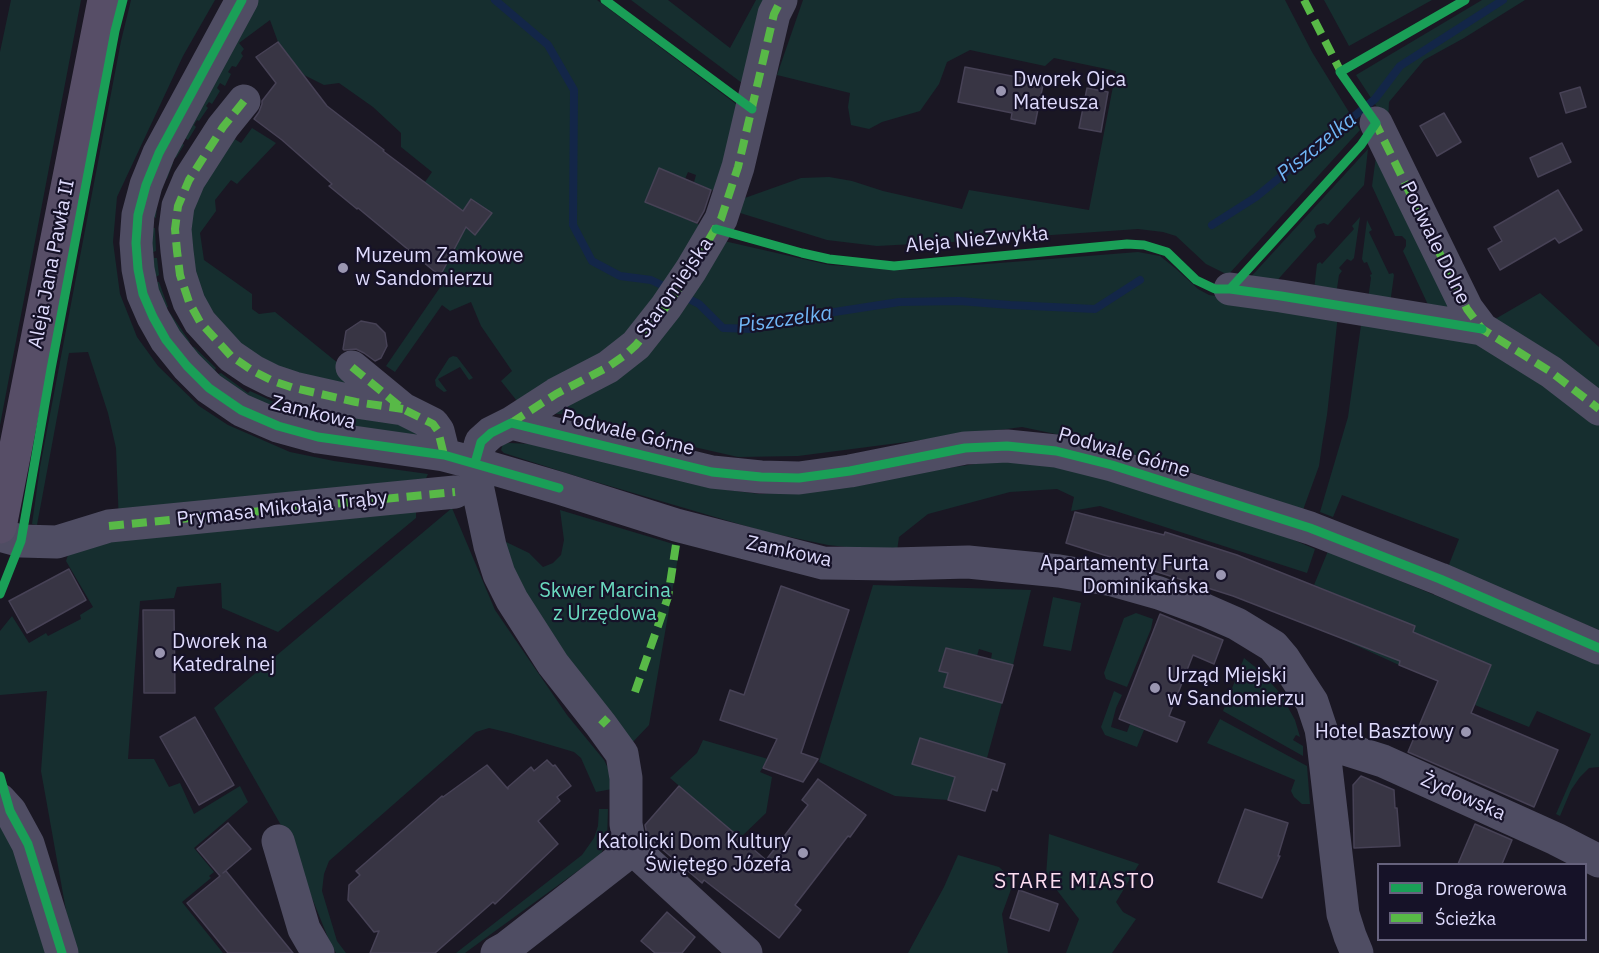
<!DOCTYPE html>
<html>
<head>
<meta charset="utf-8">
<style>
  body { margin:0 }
  #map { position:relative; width:1599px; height:953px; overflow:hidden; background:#1a1723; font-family:"IBM Plex Sans",sans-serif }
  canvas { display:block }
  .legend { position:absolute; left:1377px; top:863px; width:210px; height:78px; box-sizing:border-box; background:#161228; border:2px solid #66627d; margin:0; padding:8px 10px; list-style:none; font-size:18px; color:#dfdbfd }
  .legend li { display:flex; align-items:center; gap:12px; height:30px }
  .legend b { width:30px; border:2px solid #66627d }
</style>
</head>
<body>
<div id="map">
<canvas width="1599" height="953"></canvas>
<ul class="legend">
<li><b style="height:8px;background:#1a9f57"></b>Droga rowerowa</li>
<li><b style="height:8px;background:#58b947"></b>Ścieżka</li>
</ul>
</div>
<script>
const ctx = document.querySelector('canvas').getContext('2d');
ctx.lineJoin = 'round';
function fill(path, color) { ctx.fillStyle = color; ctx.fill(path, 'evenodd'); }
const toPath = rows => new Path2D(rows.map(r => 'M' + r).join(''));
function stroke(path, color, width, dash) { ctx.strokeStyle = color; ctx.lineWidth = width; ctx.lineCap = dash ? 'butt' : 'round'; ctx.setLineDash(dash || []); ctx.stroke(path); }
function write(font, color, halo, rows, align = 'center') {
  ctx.font = font + ' "IBM Plex Sans",sans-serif'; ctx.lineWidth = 4.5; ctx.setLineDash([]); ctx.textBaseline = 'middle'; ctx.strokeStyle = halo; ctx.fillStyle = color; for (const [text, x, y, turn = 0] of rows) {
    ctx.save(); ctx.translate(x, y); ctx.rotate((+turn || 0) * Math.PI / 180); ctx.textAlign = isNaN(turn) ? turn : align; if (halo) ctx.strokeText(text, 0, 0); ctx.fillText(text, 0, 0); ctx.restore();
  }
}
const green = toPath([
  [11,0,81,0,0,425,0,52],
  [131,0,215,0,183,56,117,197,113,242,120,294,137,337,158,366,199,406,228,425,290,452,334,461,428,474,424,483,119,524,116,448,108,413,88,352,69,353,37,525,32,524,40,467,121,41],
  [256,0,597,0,740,107,714,191,694,182,696,175,688,172,685,179,659,169,646,202,700,225,653,303,624,337,599,358,517,401,501,381,512,371,481,326,471,302,450,311,442,305,395,372,386,366,441,286,440,274,466,227,475,234,492,213,471,200,463,211,425,182,432,172,401,147,401,133,373,107,339,83,324,85,304,75,278,42,270,20,239,43,244,49,241,53,243,56,236,67,232,66,228,72,231,74,225,86,220,83,217,88,220,91,212,104,209,102,206,106,208,108,199,121,197,120,194,125,196,127,188,140,185,138,182,143,184,145,176,158,175,157,171,161,173,163,167,179,164,177,163,182,164,183,159,197,157,197,155,202,157,203,156,218,153,217,152,228,155,228,156,251,153,252,154,258,157,258,159,275,156,277,157,282,159,282,168,307,166,308,168,314,170,313,190,342,189,343,192,347,194,347,216,368,215,370,218,374,221,373,248,393,250,391,283,406,313,412,313,417,315,417,317,413,338,417,352,408,381,412,407,420,418,426,424,434,421,437,417,439,312,421,294,417,271,409,251,399,209,369,186,347,168,318,161,304,152,270,150,247,153,206,159,186,174,151],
  [631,0,668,0,730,48,756,0,767,0,746,86],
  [803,0,1285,0,1312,52,1360,130,1228,275,1206,264,1176,236,1163,232,1138,229,951,242,877,246,827,240,737,212,742,199,801,178,829,177,852,181,883,191,962,209,969,190,1089,210,1116,71,1054,58,1045,66,970,50,947,62,939,84,920,111,882,122,869,129,851,125,848,107,850,93,777,75],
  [1324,0,1432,0,1349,46],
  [1482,0,1525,0,1464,38,1424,60,1389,102,1388,124,1356,75],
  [252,128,276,143,237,184,231,180,215,200,216,211,200,233,204,260,252,294,252,309,259,314,275,312,349,372,376,397,288,381,211,325,183,230,228,135,241,143],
  [1368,149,1364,185,1328,225,1324,223,1317,225,1314,230,1316,237,1273,285,1247,281],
  [1377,149,1457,314,1430,309,1403,251,1406,246,1406,240,1402,236,1395,236,1372,186],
  [1360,217,1354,258,1351,261,1347,259,1339,268,1342,271,1339,275,1336,295,1314,290,1317,264,1320,262,1322,264,1354,229,1352,226],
  [1367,220,1372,230,1369,232,1389,274,1393,273,1394,275,1390,304,1368,299,1371,278,1370,275,1372,274,1367,262,1364,263,1362,259],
  [724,241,829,265,911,270,1138,252,1160,256,1175,268,1198,289,1209,295,1338,315,1327,415,1322,445,1319,466,1303,510,1163,463,1070,437,1022,427,798,456,738,457,694,447,591,418,550,413],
  [1540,293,1599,347,1599,400,1490,322],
  [1362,318,1478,341,1599,425,1599,630,1448,567,1459,539,1342,495,1333,517,1320,512,1348,417],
  [453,356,457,357,473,378,469,380,460,367,438,379,447,391,444,392,436,386,435,380,449,358],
  [509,443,532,444,728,490,760,494,788,492,995,461,1043,465,1082,472,1261,526,1315,549,1307,573,1100,506,1071,511,1074,497,1057,489,1010,492,928,514,899,537,897,551,864,549,828,545,766,532,579,477,504,453,501,450,503,444],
  [416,503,416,518,278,632,222,608,221,583,177,587,174,598,140,601,128,759,154,759,169,787,180,783,194,814,240,786,248,802,194,848,214,872,209,876,211,878,182,902,223,953,76,953,72,944,41,771,47,691,0,695,0,631,12,616,29,643,46,633,48,636,81,619,80,615,93,607,66,561,71,545],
  [452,508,495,610,567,715,604,760,609,770,612,789,596,792,581,758,574,752,510,733,489,728,476,732,329,861,324,874,322,891,337,941,346,953,336,953,331,945,286,834,214,708],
  [560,510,680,546,649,725,630,745,527,604,502,540,529,553,543,567,553,563,561,555,564,540],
  [1328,551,1599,663,1599,767,1589,768,1580,777,1571,790,1560,816,1556,814,1591,734,1537,711,1529,727,1475,705,1491,665,1413,632,1399,665,1342,639,1357,603,1314,585],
  [873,585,1031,590,1013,665,991,659,992,653,979,649,977,656,946,648,939,670,948,673,944,687,1002,703,987,758,920,739,912,764,955,777,948,800,895,796,819,762],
  [1053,597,1081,603,1071,651,1043,646],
  [1136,613,1153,619,1151,629,1127,687,1106,679,1104,673,1124,618],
  [1244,658,1259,670,1280,693,1295,720,1300,737,1296,735,1293,740,1303,746,1303,756,1223,711],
  [1114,691,1122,695,1116,708,1111,727,1127,732,1130,724,1144,730,1137,747,1105,735,1101,727],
  [1220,719,1307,766,1310,804,1302,804,1294,797,1291,791,1295,780,1207,743],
  [703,740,768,759,760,772,772,777,766,813,740,838,670,778,697,753],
  [599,809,608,809,607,840,601,854,465,953,456,953,582,855,594,838,598,826],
  [0,820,13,840,53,953,0,953],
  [1049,834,1139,864,1116,902,1123,912,1136,919,1112,953,1066,953,1079,919,1046,876],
  [958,855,999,867,1014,881,1002,914,1008,953,908,953,944,887]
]);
const stream = toPath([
  [495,0,548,45,574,90,573,225,592,261,620,276,651,280,668,288],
  [1212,225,1256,197,1375,99,1400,66,1503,0],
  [681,295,699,304,723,328,752,329,815,315,899,302,959,301,1010,305,1095,309,1140,280]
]);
const building = toPath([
  [278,42,327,106,384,150,383,151,463,211,471,199,492,213,475,235,466,227,440,276,358,208,357,209,329,186,332,184,282,140,254,119,259,112,262,104,262,101,276,83,256,57,278,42],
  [965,67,1022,78,1022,75,1044,80,1035,124,1011,119,1012,113,958,102,965,67],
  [1580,87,1586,107,1566,113,1560,93,1580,87],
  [1087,88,1108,92,1101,132,1079,128,1087,88],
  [1444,113,1461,142,1437,156,1420,126,1444,113],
  [1562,143,1571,162,1538,177,1530,158,1562,143],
  [659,168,711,190,704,211,697,223,645,202,659,168],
  [1558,190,1582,230,1559,243,1555,238,1500,270,1488,249,1502,241,1494,227,1558,190],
  [361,321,376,324,385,333,387,346,381,358,375,361,364,353,356,349,344,350,343,349,346,331,361,321],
  [1075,512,1164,535,1165,532,1237,555,1415,626,1413,632,1491,665,1471,713,1558,750,1534,807,1408,752,1438,681,1399,665,1400,661,1233,596,1066,543,1075,512],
  [69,569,86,600,27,633,9,601,69,569],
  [781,586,849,610,801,753,818,759,803,782,763,768,777,739,720,720,730,690,744,695,781,586],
  [143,610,174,610,175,693,144,693,143,610],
  [1160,614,1223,640,1214,664,1193,655,1169,716,1185,722,1177,742,1119,719,1160,614],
  [946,648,1013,665,1002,703,944,687,948,673,939,671,946,648],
  [195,717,234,785,199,805,160,737,195,717],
  [920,738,1005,764,997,791,992,789,985,811,948,800,955,777,912,764,920,738],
  [547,760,553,766,555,765,571,786,557,797,560,801,538,821,558,844,495,904,493,902,435,953,370,953,379,931,374,932,348,900,349,885,360,875,356,871,442,796,443,797,487,765,508,789,508,787,531,767,534,771,547,760],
  [1361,776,1394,790,1395,808,1397,808,1400,846,1354,848,1353,785,1361,776],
  [818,779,866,815,850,837,848,836,795,905,801,910,779,938,704,880,702,883,649,838,646,830,645,825,679,786,766,860,808,805,802,800,818,779],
  [1245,809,1288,823,1278,856,1280,856,1262,898,1218,882,1245,809],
  [228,823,251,849,223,873,226,871,293,953,228,953,187,903,220,876,197,849,228,823],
  [1475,824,1512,840,1502,864,1458,864,1475,824],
  [1019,890,1058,904,1049,931,1010,918,1019,890],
  [667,912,695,937,682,953,655,953,641,941,667,912]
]);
const minor = toPath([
  [242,0,159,153,146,185,138,215,136,243,138,269,143,294,153,317,166,340,187,366,209,388,241,410,278,426,318,437,444,455,467,461,559,488,676,525,823,563,893,564,968,562,1059,571,1113,580,1159,593,1205,610,1237,624,1273,646,1284,659,1312,702,1321,729,1323,742,1343,914,1350,936,1357,953],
  [244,101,223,127,189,180,178,206,175,229,177,251,180,275,189,302,200,322,231,356,253,371,273,381,294,388,356,402,403,409],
  [1376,123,1467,309,1482,329,1551,372,1599,409],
  [1230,289,1281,296,1482,329],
  [352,367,403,409,433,424,438,431,444,455],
  [511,423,712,472,761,477,799,478,850,471,965,448,1007,446,1056,451,1112,465,1310,528,1440,579,1599,648],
  [0,535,21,541,57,542,109,526,455,492],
  [1323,742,1383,761,1556,839,1599,861],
  [0,800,10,811,28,844,62,953],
  [278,841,304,929,318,953],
  [497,953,506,948,633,849],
  [746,953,633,849,628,835,626,824,626,778,622,754,601,725,553,664,512,600,499,574,490,546,477,485,475,463,481,442,491,433,511,423,556,394,608,367,636,345,666,307,691,270,721,219,738,167,774,14,781,0]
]);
const major = toPath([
  [0,527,104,0]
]);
const quiet = toPath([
  [1304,0,1343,76],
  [244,101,223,127,189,180,178,206,175,229,177,251,180,275,189,302,200,322,231,356,253,371,273,381,294,388,356,402,403,409],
  [1374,120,1467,309,1482,329,1551,372,1599,409],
  [352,367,403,409,433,424,438,431,444,455],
  [511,423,556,394,608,367,625,355,636,345,666,307,691,270,721,219,738,167,774,14,781,0],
  [109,526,455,492],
  [635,692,668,597,677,538],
  [601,725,608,718]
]);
const cycleway = toPath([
  [242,0,159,153,146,185,138,215,136,243,138,269,143,294,153,317,166,340,187,366,209,388,241,410,278,426,318,437,444,455,559,488],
  [605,0,752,109],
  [716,229,802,253,829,259,894,266,1127,244,1144,245,1167,252,1196,280,1215,289,1230,289,1281,296,1482,329],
  [1230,289,1361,145,1376,123,1340,72,1465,0],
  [475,463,481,442,491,433,511,423,712,472,761,477,799,478,850,471,965,448,1007,446,1056,451,1112,465,1310,528,1440,579,1599,648],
  [0,594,21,541,51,369,115,31,123,0],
  [0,776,10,811,28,844,62,953]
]);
const markers = [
  [1001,91,6,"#9a96b1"],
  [343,268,6,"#9a96b1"],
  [1221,575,6,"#9a96b1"],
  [160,653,6,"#9a96b1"],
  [1155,688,6,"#9a96b1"],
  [1466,732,6,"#9a96b1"],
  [803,853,6,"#9a96b1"]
];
const poiNames = [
  ["Dworek Ojca",1013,80],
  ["Mateusza",1013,103],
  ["Muzeum Zamkowe",355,256],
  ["w Sandomierzu",355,279],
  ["Apartamenty Furta",1209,564,"right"],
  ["Dominikańska",1209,587,"right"],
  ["Dworek na",172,642],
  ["Katedralnej",172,665],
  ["Urząd Miejski",1167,676],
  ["w Sandomierzu",1167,699],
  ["Hotel Basztowy",1454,732,"right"],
  ["Katolicki Dom Kultury",791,842,"right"],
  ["Świętego Józefa",791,865,"right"]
];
const streetNames = [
  ["Aleja NieZwykła",977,240,-5],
  ["Podwale Dolne",1435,243,64],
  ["Aleja Jana Pawła II",52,264,-79],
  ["Staromiejska",675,288,-55],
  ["Zamkowa",313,413,14],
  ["Podwale Górne",628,433,14],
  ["Podwale Górne",1124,453,16],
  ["Prymasa Mikołaja Trąby",282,509,-6],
  ["Zamkowa",789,552,12],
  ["Żydowska",1463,797,24]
];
const parkNames = [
  ["Skwer Marcina",605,591],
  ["z Urzędowa",605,614]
];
const waterNames = [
  ["Piszczelka",1317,147,-39],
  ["Piszczelka",785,320,-8]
];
const neighbourhoodNames = [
  ["STARE MIASTO",1075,882]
];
fill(green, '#162e2f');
stroke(stream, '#132648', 8);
fill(building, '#383544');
stroke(building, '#474256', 1.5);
stroke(minor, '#4f4d63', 33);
stroke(major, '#574e67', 33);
stroke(quiet, '#58b947', 8, [15, 8]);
stroke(cycleway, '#1a9f57', 9);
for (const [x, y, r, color] of markers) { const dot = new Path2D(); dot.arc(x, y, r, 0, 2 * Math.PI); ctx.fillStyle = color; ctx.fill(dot); stroke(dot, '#161228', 2); }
write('20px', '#dfdbfd', '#161228', poiNames, 'left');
write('20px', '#dfdbfd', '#161228', streetNames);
write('20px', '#6ad9bf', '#161228', parkNames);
write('italic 21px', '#70b6f6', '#161228', waterNames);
ctx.letterSpacing = '1.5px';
write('21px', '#fdddf1', '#161228', neighbourhoodNames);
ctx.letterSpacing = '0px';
</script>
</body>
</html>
